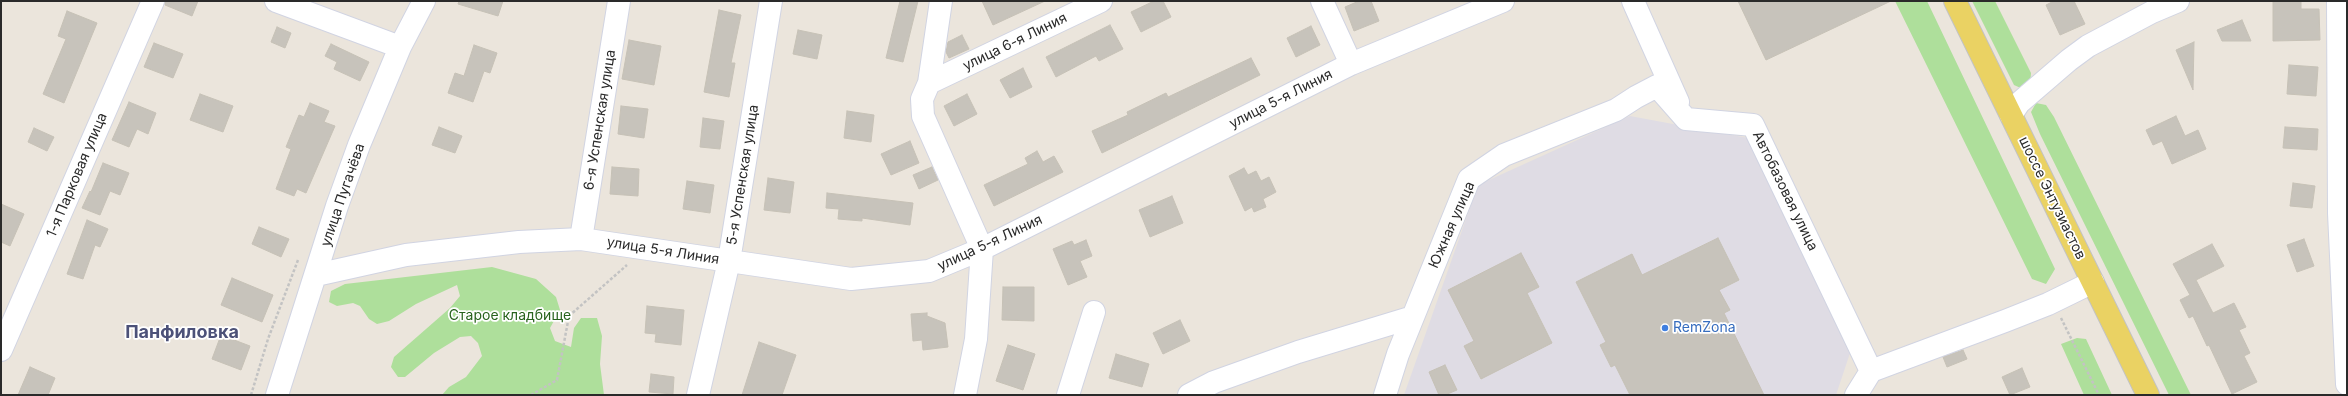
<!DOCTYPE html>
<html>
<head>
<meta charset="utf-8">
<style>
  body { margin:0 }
  #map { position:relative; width:2348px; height:396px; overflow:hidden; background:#ebe5dc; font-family:Inter,sans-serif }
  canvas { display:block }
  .frame { position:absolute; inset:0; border:2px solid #2a2a2a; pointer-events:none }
</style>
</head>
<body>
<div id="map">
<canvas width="2348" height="396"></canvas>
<div class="frame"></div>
</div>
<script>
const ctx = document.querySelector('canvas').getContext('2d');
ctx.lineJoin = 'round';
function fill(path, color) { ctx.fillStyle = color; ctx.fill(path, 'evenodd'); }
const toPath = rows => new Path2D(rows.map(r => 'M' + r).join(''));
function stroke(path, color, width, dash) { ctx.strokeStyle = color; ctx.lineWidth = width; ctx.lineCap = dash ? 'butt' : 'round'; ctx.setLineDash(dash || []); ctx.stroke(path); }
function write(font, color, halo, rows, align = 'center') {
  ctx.font = font + ' Inter,sans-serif'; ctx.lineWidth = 3.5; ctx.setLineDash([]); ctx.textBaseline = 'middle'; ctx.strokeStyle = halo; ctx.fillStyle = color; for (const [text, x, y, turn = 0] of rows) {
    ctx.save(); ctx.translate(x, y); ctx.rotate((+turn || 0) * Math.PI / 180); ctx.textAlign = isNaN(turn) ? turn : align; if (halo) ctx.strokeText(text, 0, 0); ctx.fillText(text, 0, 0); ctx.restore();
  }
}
const industrial = toPath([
  [1630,116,1748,138,1850,353,1836,395,1404,395,1478,185]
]);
const green = toPath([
  [1895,1,1927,1,2055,269,2046,284,2032,279],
  [1972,1,1995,1,2031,73,2030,85,2023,89,2014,85],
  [2036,103,2046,105,2054,117,2191,395,2169,395,2040,134,2031,112],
  [492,267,536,279,556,297,560,310,550,328,555,341,571,347,574,328,581,318,597,318,602,336,600,364,604,395,442,395,449,387,466,377,482,356,478,343,471,336,460,337,434,353,405,377,398,377,391,367,394,357,450,308,460,296,457,285,416,304,389,321,377,324,369,319,360,306,353,303,337,306,329,302,331,291,345,284],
  [2077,338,2086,339,2112,395,2084,395,2061,344]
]);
const building = toPath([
  [165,1,198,1,192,16,165,5,165,1],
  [459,1,503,1,498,16,458,4,459,1],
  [900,1,918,1,903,62,886,58,900,1],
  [982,1,1045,1,993,25,982,1],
  [1154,1,1163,1,1171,17,1141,32,1131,12,1154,1],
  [1359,1,1371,1,1379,21,1354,31,1345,7,1359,1],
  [1738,1,1891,1,1766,60,1738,1],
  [2054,1,2074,1,2085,24,2060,35,2046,5,2054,1],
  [2273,1,2301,1,2301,9,2319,9,2320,40,2273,41,2273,1],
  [719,10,741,15,731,63,735,63,729,97,704,92,719,10],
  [67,11,97,23,64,103,43,94,66,39,58,36,67,11],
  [2242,20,2251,41,2222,41,2217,30,2242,20],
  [1110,25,1123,49,1099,61,1096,56,1056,77,1046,57,1110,25],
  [1311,26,1320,45,1296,57,1287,38,1311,26],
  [277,27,291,33,285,48,271,42,277,27],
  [798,30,822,35,817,59,793,54,798,30],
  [962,35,969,49,949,58,946,52,948,42,962,35],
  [629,40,661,46,654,85,622,79,629,40],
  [2194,42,2193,90,2176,50,2194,42],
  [154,43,183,54,173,78,144,67,154,43],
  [331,44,369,62,360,81,334,69,337,62,325,56,331,44],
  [474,45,497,53,490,73,484,71,473,102,448,93,455,73,464,76,474,45],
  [1251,58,1260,75,1102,153,1092,131,1128,115,1127,112,1166,93,1168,97,1251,58],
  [2289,65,2318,67,2316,96,2287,94,2289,65],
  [1023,68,1032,87,1010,98,1000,80,1023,68],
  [200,94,233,106,223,132,190,120,200,94],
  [967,94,977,114,954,126,944,106,967,94],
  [129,102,156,113,148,134,137,129,129,147,112,140,129,102],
  [310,103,329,111,324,122,335,126,306,193,297,189,294,196,276,189,291,149,286,147,299,115,304,117,310,103],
  [621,106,648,109,644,138,618,134,621,106],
  [847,111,874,115,871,142,844,138,847,111],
  [2176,116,2185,136,2198,130,2206,149,2172,164,2162,141,2153,145,2146,130,2176,116],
  [703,118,724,121,720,149,700,147,703,118],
  [439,127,462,136,455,153,432,145,439,127],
  [2285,127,2318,129,2317,150,2283,148,2285,127],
  [34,128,54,137,47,151,28,142,34,128],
  [910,141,919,163,891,175,881,154,910,141],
  [1037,151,1043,162,1054,156,1063,172,994,206,984,185,1028,164,1025,158,1037,151],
  [103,163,129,173,120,195,110,191,100,215,82,208,90,191,91,192,103,163],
  [612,167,639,169,638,196,610,194,612,167],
  [932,167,938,180,919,189,913,175,932,167],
  [1244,168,1248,175,1256,171,1261,181,1269,177,1276,192,1263,199,1266,207,1254,212,1252,207,1245,211,1229,176,1244,168],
  [768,178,794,182,790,213,764,210,768,178],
  [687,181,714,185,710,213,683,209,687,181],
  [2293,183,2315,186,2312,208,2290,206,2293,183],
  [827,193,913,203,910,225,862,218,862,221,838,219,839,209,826,208,827,193],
  [1172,196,1183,223,1150,237,1139,210,1172,196],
  [1,204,24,214,10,246,1,242,1,204],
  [87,220,108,229,100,247,95,245,83,279,67,274,87,220],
  [259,227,289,239,281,257,252,244,259,227],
  [1718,238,1739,280,1719,290,1730,310,1724,313,1764,395,1630,395,1615,365,1611,367,1600,345,1606,342,1576,282,1632,254,1642,275,1718,238],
  [2304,239,2314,266,2297,272,2287,245,2304,239],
  [1086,240,1092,256,1080,261,1087,277,1068,285,1053,249,1072,241,1074,245,1086,240],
  [2212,244,2224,266,2196,280,2213,313,2234,303,2246,327,2239,330,2250,353,2244,356,2257,382,2232,394,2209,345,2207,346,2193,316,2189,318,2180,300,2190,295,2173,264,2212,244],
  [1521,253,1539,287,1527,293,1552,343,1481,379,1464,346,1474,341,1448,290,1521,253],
  [232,278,273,295,262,322,221,305,232,278],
  [1003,287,1034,287,1034,321,1002,320,1003,287],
  [647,306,684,310,681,345,655,342,656,334,645,333,647,306],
  [927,313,927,316,945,323,948,347,923,350,922,340,913,341,911,314,927,313],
  [1180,320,1190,341,1163,354,1153,333,1180,320],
  [221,335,250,346,241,370,212,359,221,335],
  [759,342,796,355,782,395,742,395,759,342],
  [1008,345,1035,354,1023,390,996,381,1008,345],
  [1963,350,1967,359,1947,367,1943,357,1963,350],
  [1116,354,1149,364,1142,387,1109,378,1116,354],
  [1445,365,1457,390,1445,395,1439,395,1429,372,1445,365],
  [30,367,55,378,48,395,18,395,30,367],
  [2022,368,2030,387,2010,395,2002,377,2022,368],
  [651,374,674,377,673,394,649,392,651,374]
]);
const path = toPath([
  [2061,318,2099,395],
  [251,395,268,339,298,260],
  [531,395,557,380,569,316,627,265]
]);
const minor = toPath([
  [276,1,400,47],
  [941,1,929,83,922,99,923,116,982,249,976,339,965,395],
  [1322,1,1351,64],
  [1633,1,1678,102],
  [2338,1,2339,213,2347,384],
  [929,83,1101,1],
  [2011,115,2019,103,2069,60,2088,46,2152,12,2178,1],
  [1686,119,1753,125,1871,371],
  [581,239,619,1],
  [316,275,406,255,519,242,581,239,851,279,929,271,982,249,1351,64,1503,1],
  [1,350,153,1],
  [277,395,337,206,359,145,400,47,424,1],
  [698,395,729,261,771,1],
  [1068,395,1094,312],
  [1189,395,1214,382,1298,352,1413,317],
  [1385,395,1398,354,1469,179,1504,155,1616,110,1636,97,1657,86,1686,119],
  [1856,395,1871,371,2005,321,2048,304,2093,282]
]);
const major = toPath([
  [1955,1,2148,395]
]);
const markers = [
  [1665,328,4,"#3f7fe0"]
];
const streetNames = [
  ["улица 6-я Линия",1015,42,-26],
  ["улица 5-я Линия",1281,99,-27],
  ["6-я Успенская улица",600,120,-81],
  ["1-я Парковая улица",77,175,-67],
  ["5-я Успенская улица",743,175,-81],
  ["Автобазовая улица",1785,191,64],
  ["улица Пугачёва",343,195,-71],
  ["шоссе Энтузиастов",2052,198,64],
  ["Южная улица",1452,225,-66],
  ["улица 5-я Линия",990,243,-25],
  ["улица 5-я Линия",663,251,9]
];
const parkNames = [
  ["Старое кладбище",510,316]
];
const shopNames = [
  ["RemZona",1673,328]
];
const districtNames = [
  ["Панфиловка",182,333]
];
fill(industrial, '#dfdce4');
fill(green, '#aedf9b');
fill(building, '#c7c3bb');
stroke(building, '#c6c1b6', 1);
stroke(minor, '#d1d4e2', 24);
stroke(major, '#c3c3c3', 24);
stroke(path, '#c3c3c3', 2.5, [3, 2]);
stroke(minor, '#fff', 22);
stroke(major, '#ead263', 22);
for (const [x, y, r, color] of markers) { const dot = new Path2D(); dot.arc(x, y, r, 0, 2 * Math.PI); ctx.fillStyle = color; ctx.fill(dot); stroke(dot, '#fff', 1.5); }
write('14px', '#2a2a2a', '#fff', streetNames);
write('14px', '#28631d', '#fff', parkNames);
write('14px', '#366cbe', '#fff', shopNames, 'left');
write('bold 18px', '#4c5178', '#fff', districtNames);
</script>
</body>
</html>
